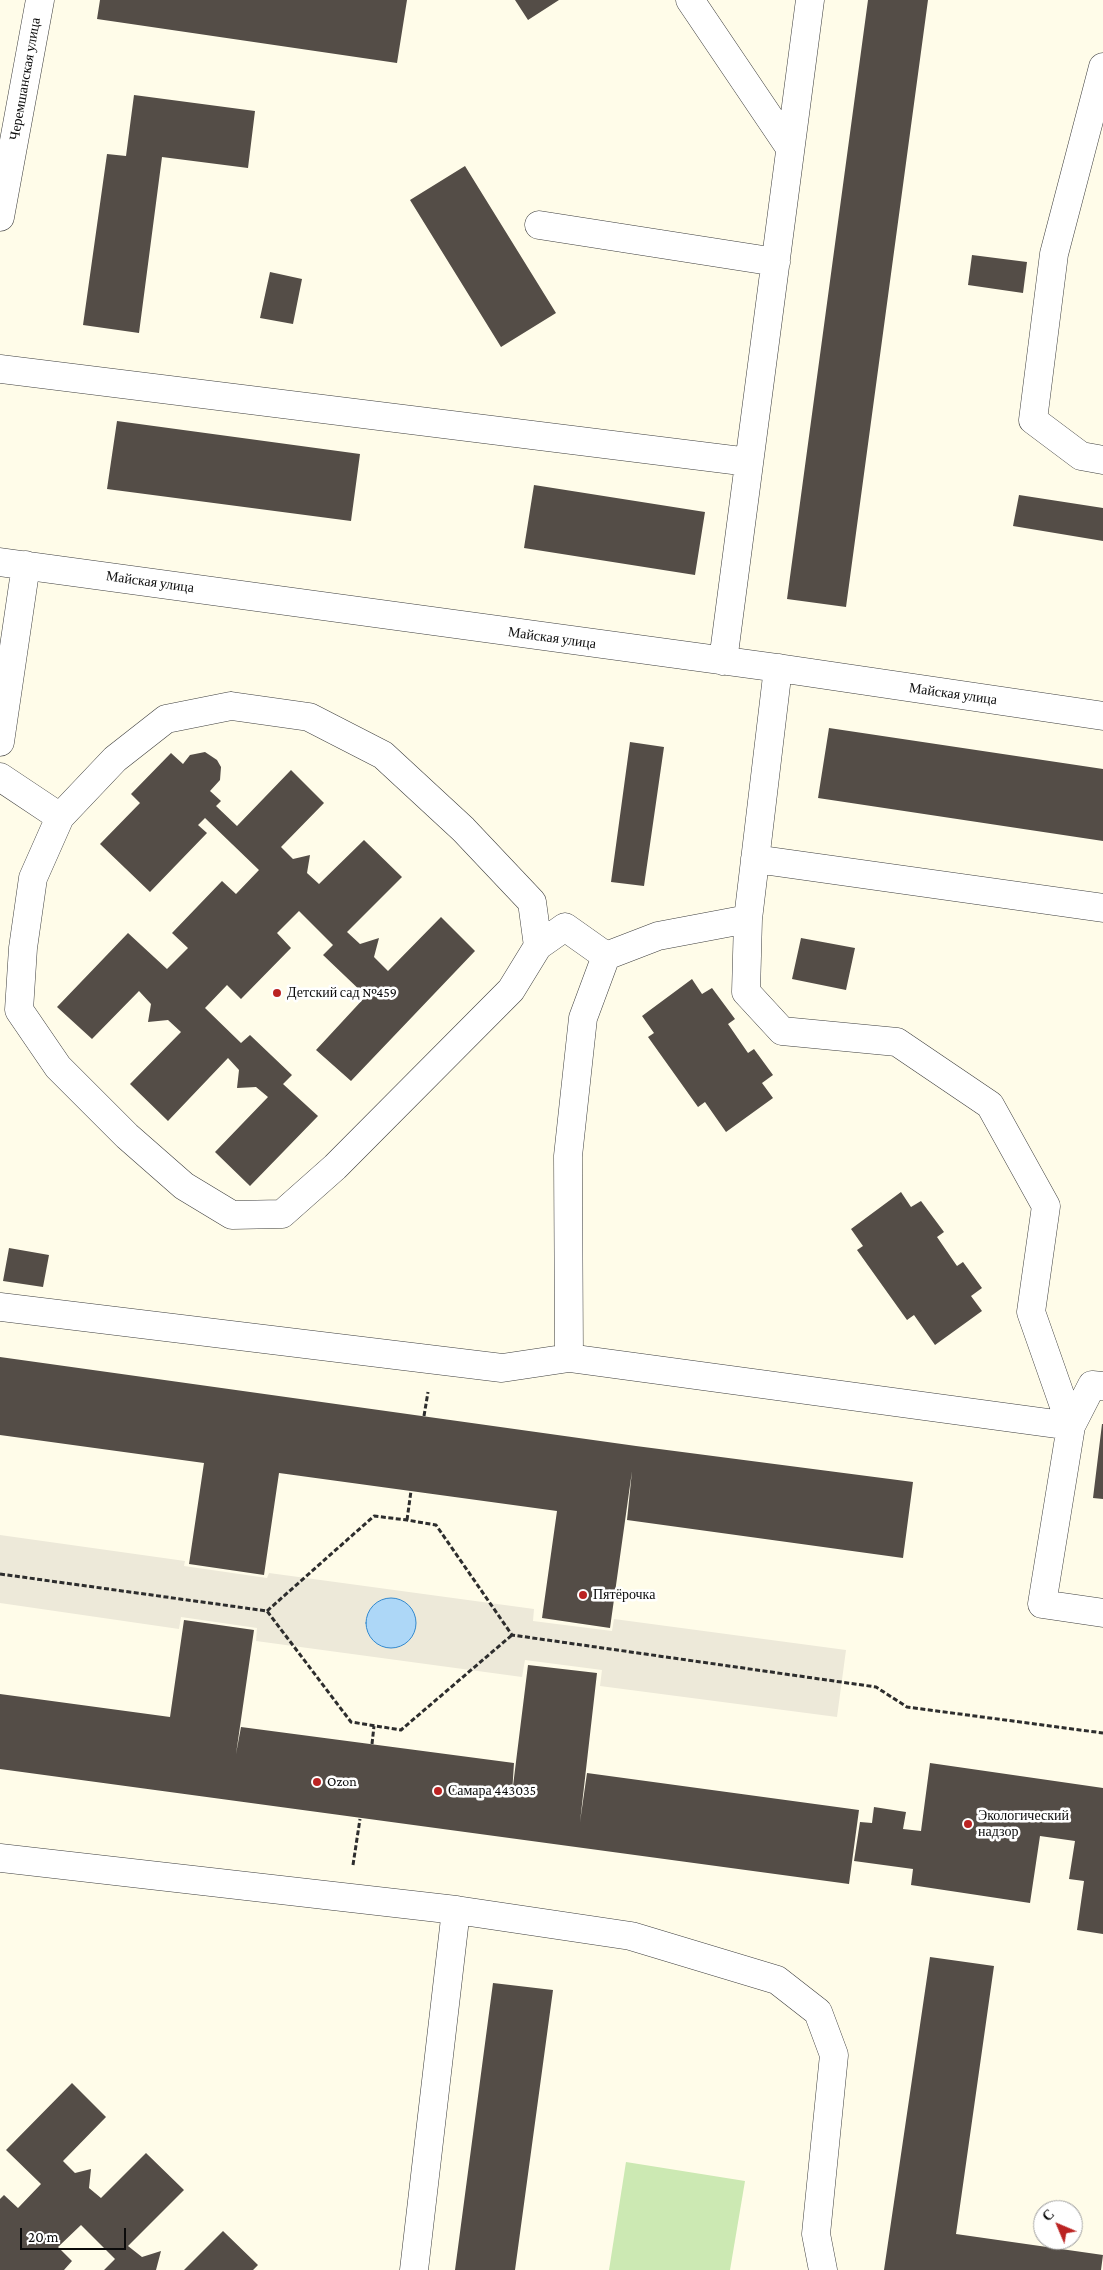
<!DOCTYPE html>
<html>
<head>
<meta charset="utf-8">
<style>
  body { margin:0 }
  #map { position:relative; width:1103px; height:2270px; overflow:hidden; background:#fffce9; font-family:"Crimson Pro",serif }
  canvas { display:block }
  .north { position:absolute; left:1033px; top:2200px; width:50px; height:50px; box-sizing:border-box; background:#fff; border:1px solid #9d9d9d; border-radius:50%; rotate:315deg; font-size:14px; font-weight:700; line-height:20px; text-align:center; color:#0b0b0b }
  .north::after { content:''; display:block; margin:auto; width:18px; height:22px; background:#bb2322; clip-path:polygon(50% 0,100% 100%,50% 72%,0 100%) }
  .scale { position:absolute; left:20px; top:2228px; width:106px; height:22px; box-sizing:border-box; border:2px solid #0b0b0b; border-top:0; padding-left:6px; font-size:15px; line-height:18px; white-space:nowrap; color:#0b0b0b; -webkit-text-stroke:4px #fff; paint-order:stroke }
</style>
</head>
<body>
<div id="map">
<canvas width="1103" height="2270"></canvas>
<div class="north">С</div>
<div class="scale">20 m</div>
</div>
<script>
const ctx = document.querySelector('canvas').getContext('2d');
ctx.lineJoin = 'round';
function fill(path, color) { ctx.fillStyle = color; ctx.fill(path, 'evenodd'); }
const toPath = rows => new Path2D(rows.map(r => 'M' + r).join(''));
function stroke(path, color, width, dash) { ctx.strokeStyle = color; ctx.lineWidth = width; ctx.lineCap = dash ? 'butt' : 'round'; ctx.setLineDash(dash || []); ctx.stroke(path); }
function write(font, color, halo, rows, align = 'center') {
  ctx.font = font + ' "Crimson Pro",serif'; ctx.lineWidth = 5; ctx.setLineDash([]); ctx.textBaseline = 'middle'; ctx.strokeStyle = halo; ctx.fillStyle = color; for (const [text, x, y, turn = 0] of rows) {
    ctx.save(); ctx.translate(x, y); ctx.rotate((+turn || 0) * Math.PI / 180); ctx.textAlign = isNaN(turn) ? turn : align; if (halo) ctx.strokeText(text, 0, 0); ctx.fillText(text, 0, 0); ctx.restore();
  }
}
const green = toPath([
  [626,2162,745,2181,730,2270,609,2270]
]);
const plaza = toPath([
  [0,1535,185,1561,184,1566,267,1578,269,1573,534,1609,533,1621,612,1631,614,1619,846,1650,837,1717,600,1686,602,1670,525,1660,522,1677,256,1641,257,1628,181,1617,179,1629,0,1603]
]);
const water = toPath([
  '366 1623a25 25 0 1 1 50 0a25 25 0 1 1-50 0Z'
]);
const building = toPath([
  [100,0,407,0,397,63,97,19],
  [515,0,559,0,528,20],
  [868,0,928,0,846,607,787,599],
  [134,95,255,111,248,168,162,157,139,333,83,325,107,154,126,156],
  [465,166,556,313,501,347,410,200],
  [972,255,1027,262,1023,293,968,285],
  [270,272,302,279,293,324,260,318],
  [117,421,360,454,351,521,107,489],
  [534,485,705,512,695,575,524,548],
  [1019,495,1103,508,1103,541,1013,526],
  [829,728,1103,769,1103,841,818,798],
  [630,742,664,747,644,886,611,882],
  [205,752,217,760,221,767,220,780,210,791,221,801,216,806,237,826,291,770,324,803,281,847,293,859,310,855,307,873,319,884,364,840,402,877,347,932,360,944,379,938,374,957,388,971,441,917,475,951,351,1081,316,1050,366,996,323,955,333,945,299,911,277,933,291,948,241,999,227,985,205,1008,241,1043,250,1035,292,1075,283,1084,318,1116,250,1186,215,1152,268,1097,256,1087,237,1088,239,1070,228,1058,168,1121,130,1084,181,1032,168,1020,148,1022,151,1004,139,991,92,1039,57,1007,128,933,167,969,188,948,172,933,222,881,236,894,259,870,205,818,198,825,207,833,150,892,100,844,140,803,131,794,171,753,183,764,190,755],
  [801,938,855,948,846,990,792,979],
  [692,979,702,994,712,988,735,1019,728,1024,748,1053,754,1049,773,1075,762,1083,773,1098,726,1132,705,1102,698,1107,648,1037,654,1033,642,1016],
  [901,1192,911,1207,921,1201,944,1232,937,1237,957,1266,963,1262,982,1288,971,1296,982,1311,935,1345,914,1315,907,1320,857,1250,863,1246,851,1229],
  [9,1248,49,1255,43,1287,3,1281],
  [0,1357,636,1446,913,1482,903,1558,627,1520,632,1471,610,1628,542,1618,557,1511,279,1473,264,1575,189,1564,204,1463,0,1435],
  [1102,1424,1103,1424,1103,1499,1093,1498],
  [184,1620,254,1630,236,1754,241,1727,514,1763,512,1794,528,1665,597,1673,580,1822,587,1773,859,1810,849,1884,0,1769,0,1694,170,1717],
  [930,1763,1103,1788,1103,1934,1077,1930,1084,1881,1069,1879,1075,1841,1040,1836,1030,1903,911,1885,913,1869,854,1861,860,1822,872,1823,874,1807,906,1812,903,1829,921,1831],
  [930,1957,994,1966,956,2234,1103,2255,1101,2270,884,2270],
  [493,1983,553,1990,515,2270,455,2270],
  [72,2083,106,2117,63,2161,75,2173,91,2169,89,2188,101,2198,146,2153,184,2190,128,2246,142,2257,161,2251,156,2270,104,2270,115,2259,81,2225,58,2247,72,2261,64,2270,0,2270,0,2199,4,2195,18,2208,41,2184,6,2150],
  [223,2231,258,2265,253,2270,184,2270]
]);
const path = toPath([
  [424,1416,428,1392],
  [407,1520,411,1491],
  [0,1574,267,1611,351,1722,401,1730,512,1635],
  [267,1611,374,1516,407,1520,436,1525,512,1635,876,1687,907,1707,1103,1733],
  [372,1744,374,1726],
  [353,1865,360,1819]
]);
const minor = toPath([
  [690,0,790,148],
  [1103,67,1054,254,1033,420,1081,456,1103,460],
  [0,217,40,0],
  [539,225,776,262],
  [0,369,749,462],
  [0,562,778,668,1103,716],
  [723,661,810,0],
  [778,668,748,919,746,992,782,1031,897,1042,990,1105,1046,1206,1031,1312,1071,1426,1042,1604,1103,1613],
  [231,706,309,717,383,755,463,829,532,902,538,946,511,990,335,1167,282,1214,232,1215,184,1186,127,1136,58,1067,19,1010,23,948,33,878,60,817,115,759,166,719,231,706],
  [0,742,26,565],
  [0,777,60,817],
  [755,859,1103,908],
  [538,946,565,927,606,956],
  [0,1307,502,1368,569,1358,1071,1426,1092,1385,1103,1386],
  [569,1358,568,1156,583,1018,606,956,658,936,748,919],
  [0,1858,456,1910,631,1936,777,1980,818,2012,834,2055,816,2234,823,2270],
  [414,2270,456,1910]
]);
const markers = [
  [277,993,5,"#bb2322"],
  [583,1595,5,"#bb2322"],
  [317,1782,5,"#bb2322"],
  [438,1791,5,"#bb2322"],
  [968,1824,5,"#bb2322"]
];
const streetNames = [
  ["Черемшанская улица",25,79,-80],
  ["Майская улица",150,582,8],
  ["Майская улица",552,638,8],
  ["Майская улица",953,694,8]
];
const poiNames = [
  ["Детский сад №459",287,993],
  ["Пятёрочка",593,1595],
  ["Ozon",327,1782],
  ["Самара 443035",448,1791],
  ["Экологический",978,1816],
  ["надзор",978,1832]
];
fill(green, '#cce9b3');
fill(plaza, '#ede9d9');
fill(water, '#add7f7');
stroke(water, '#3389ce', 1);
fill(building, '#544d47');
stroke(minor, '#3e3e3e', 29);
stroke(path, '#2d2d2d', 3, [5, 2.5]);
stroke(minor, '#fff', 28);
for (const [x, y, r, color] of markers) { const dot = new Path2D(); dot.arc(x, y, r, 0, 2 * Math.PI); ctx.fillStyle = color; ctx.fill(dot); stroke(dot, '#fff', 2); }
write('14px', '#0b0b0b', '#fff', streetNames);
write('14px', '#0b0b0b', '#fff', poiNames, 'left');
</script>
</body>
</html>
